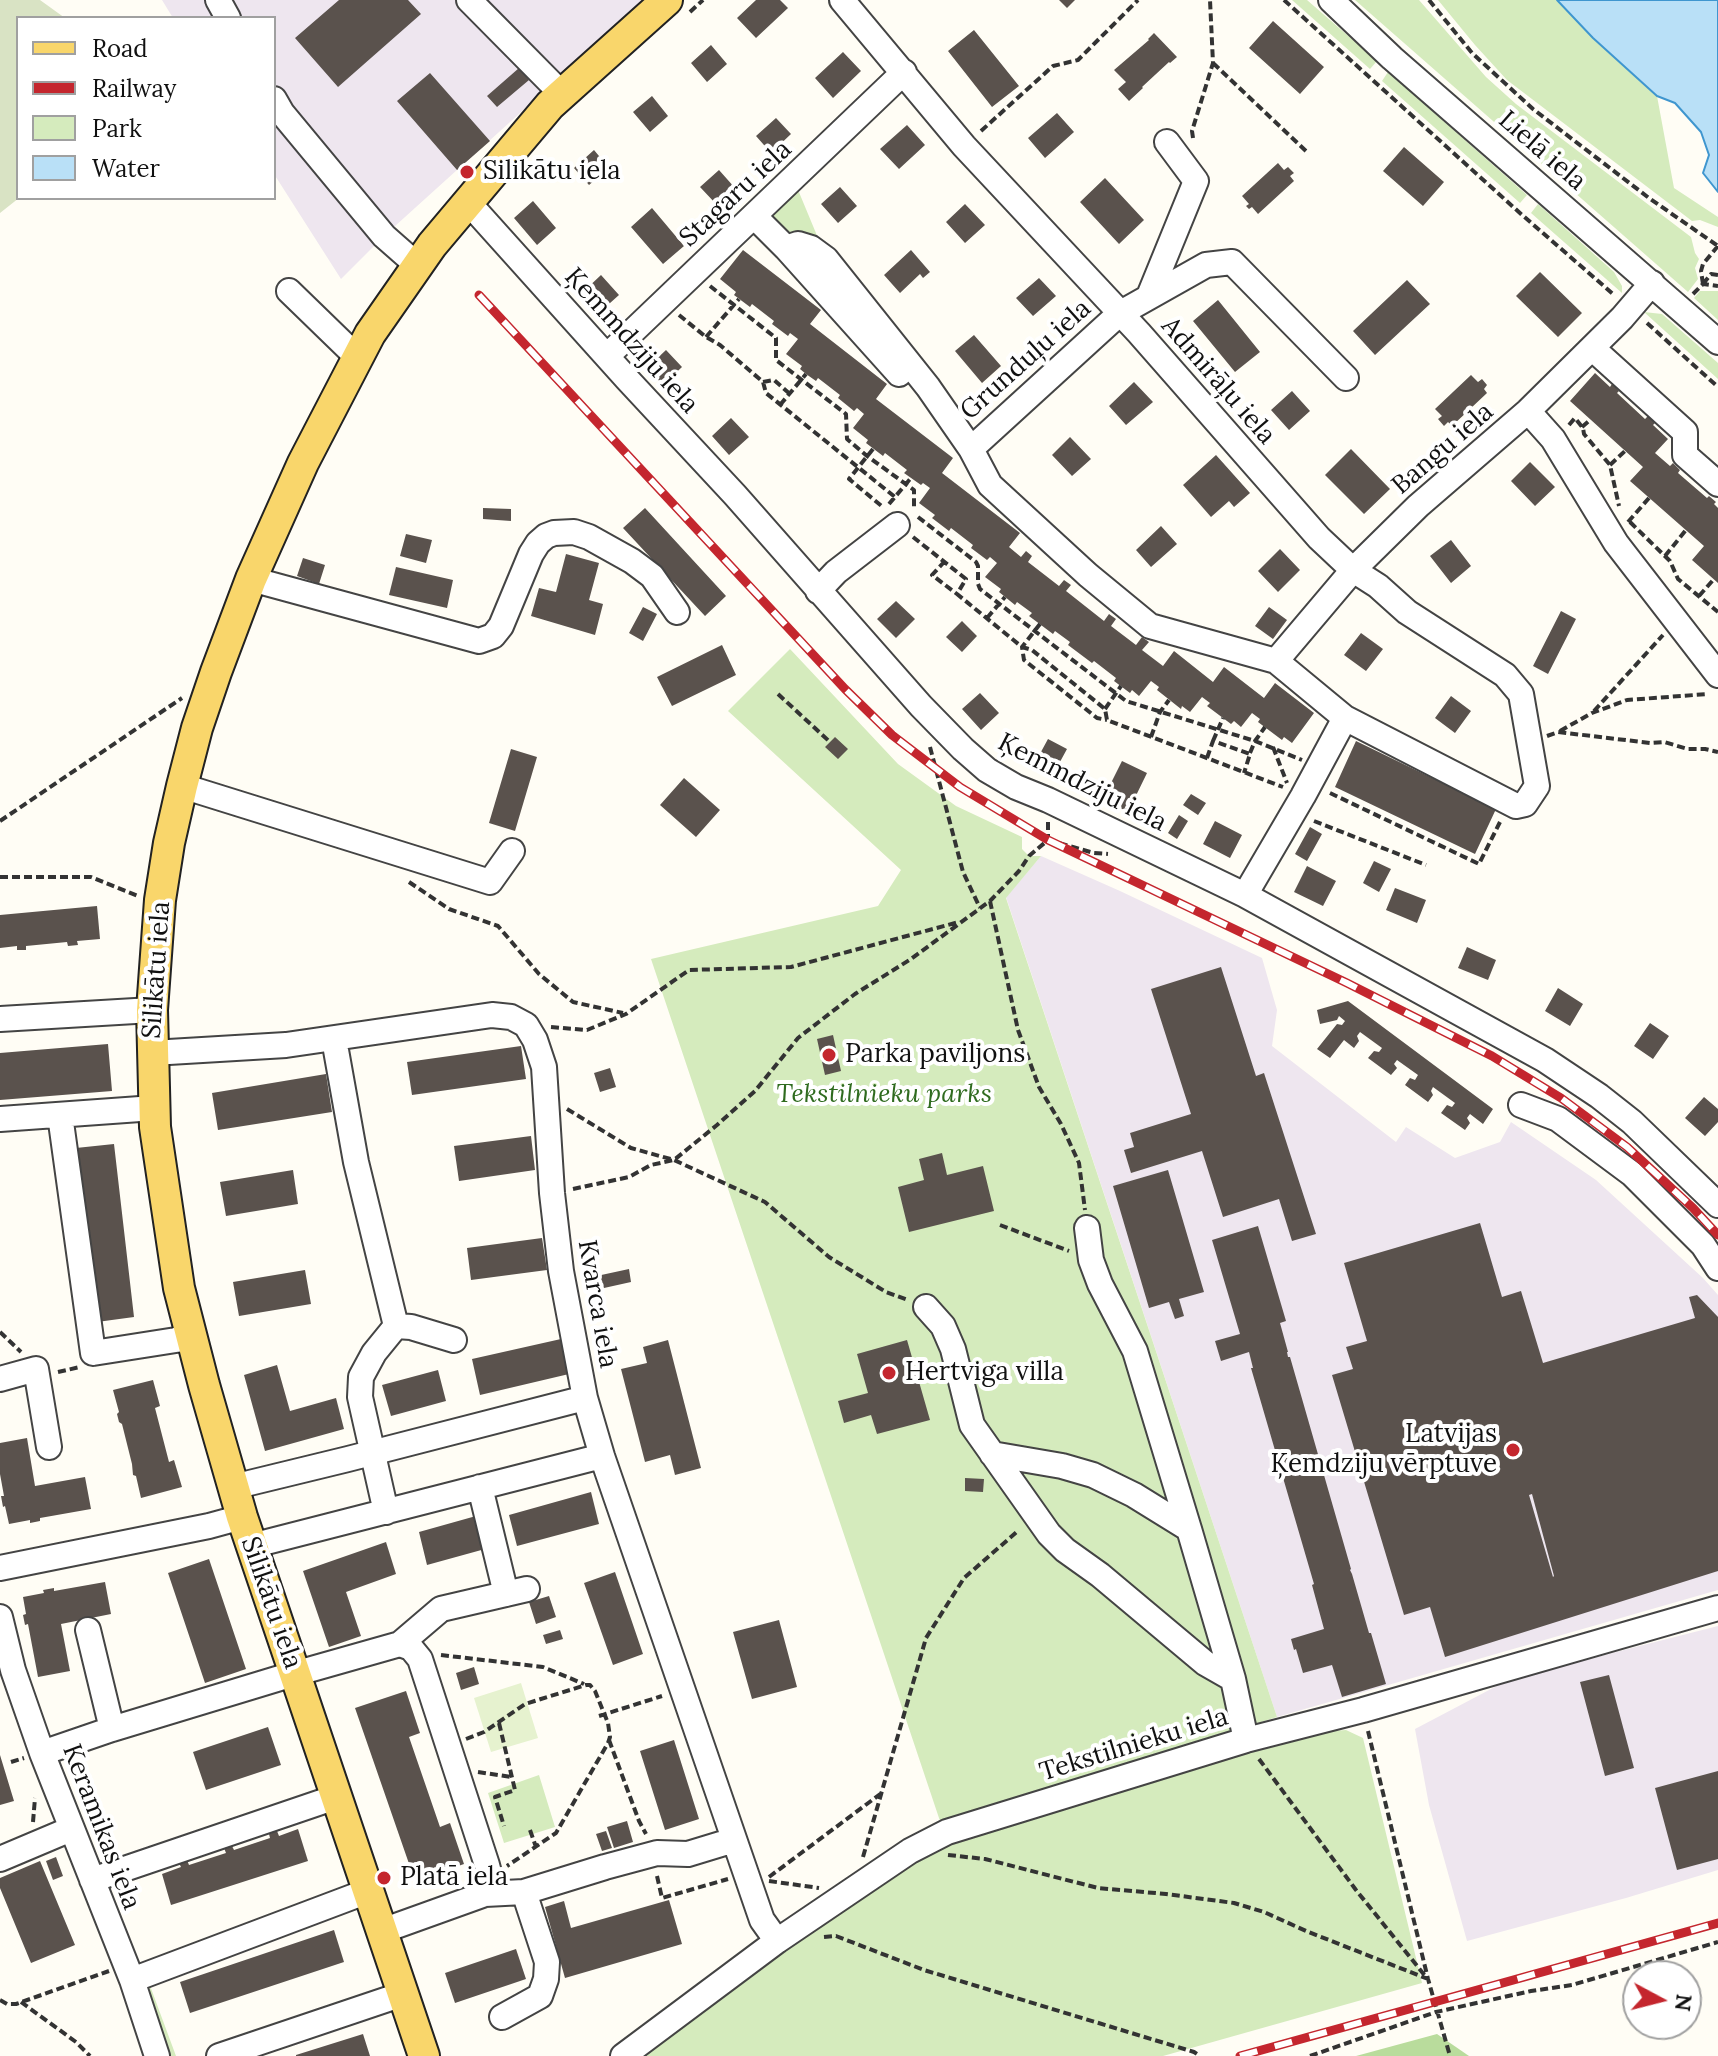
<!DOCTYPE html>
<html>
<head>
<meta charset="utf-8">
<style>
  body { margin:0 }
  #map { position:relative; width:1718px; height:2056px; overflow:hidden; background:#fffdf5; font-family:Lora,serif }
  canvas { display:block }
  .legend { position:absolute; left:16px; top:16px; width:260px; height:184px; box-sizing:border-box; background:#fff; border:2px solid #a0a0a0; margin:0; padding:10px 14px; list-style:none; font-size:24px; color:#111 }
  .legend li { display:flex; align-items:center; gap:16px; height:40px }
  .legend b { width:40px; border:2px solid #a0a0a0 }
  .north { position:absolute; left:1622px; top:1960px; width:80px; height:80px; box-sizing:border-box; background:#fff; border:2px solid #a0a0a0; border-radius:50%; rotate:97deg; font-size:22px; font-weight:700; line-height:32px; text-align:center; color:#111 }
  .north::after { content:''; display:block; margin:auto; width:28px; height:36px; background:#c4262e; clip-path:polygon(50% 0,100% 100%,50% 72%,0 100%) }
</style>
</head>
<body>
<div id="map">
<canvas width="1718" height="2056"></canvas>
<ul class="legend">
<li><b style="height:10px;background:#f9d66b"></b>Road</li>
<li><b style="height:10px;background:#c4262e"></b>Railway</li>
<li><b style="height:22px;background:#d5ebbd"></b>Park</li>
<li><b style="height:22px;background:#b9e0f7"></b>Water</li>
</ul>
<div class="north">N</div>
</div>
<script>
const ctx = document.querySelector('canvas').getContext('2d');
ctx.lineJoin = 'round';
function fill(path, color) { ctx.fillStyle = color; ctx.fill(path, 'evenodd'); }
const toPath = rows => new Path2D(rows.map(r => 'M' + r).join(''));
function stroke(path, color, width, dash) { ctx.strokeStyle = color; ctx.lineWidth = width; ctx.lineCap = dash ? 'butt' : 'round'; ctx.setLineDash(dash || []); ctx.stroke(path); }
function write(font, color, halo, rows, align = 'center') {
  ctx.font = font + ' Lora,serif'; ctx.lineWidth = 8; ctx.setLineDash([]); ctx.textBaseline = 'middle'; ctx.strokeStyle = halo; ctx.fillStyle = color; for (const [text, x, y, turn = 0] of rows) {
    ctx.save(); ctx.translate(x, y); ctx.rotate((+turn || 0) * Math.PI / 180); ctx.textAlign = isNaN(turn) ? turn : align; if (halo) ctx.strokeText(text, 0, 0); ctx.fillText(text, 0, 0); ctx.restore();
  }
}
const industrial = toPath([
  [162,0,645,0,384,236,341,279,274,174,274,18,173,18],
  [1041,856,1120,891,1262,958,1277,1010,1272,1046,1396,1142,1406,1127,1455,1158,1500,1142,1511,1122,1596,1180,1703,1278,1718,1295,1718,1590,1277,1717,1006,897],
  [1718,1626,1718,1870,1626,1898,1467,1941,1429,1805,1415,1729,1510,1679]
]);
const green = toPath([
  [1292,0,1307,0,1377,61,1370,69],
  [1355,0,1419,0,1486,77,1516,104,1691,237,1695,253,1699,259,1695,268,1698,279,1688,292],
  [1438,0,1557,0,1593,38,1657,96,1674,188,1718,217,1718,227,1700,220,1692,221,1507,80,1475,45],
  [1388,72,1527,195,1520,203,1382,81],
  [796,185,818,238,784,236,776,226,773,214,776,204],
  [1538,204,1614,272,1622,286,1622,293,1531,213],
  [1700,291,1718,291,1718,320,1694,298],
  [1644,312,1662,314,1718,363,1718,379],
  [790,649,898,764,956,806,1022,837,1022,849,1029,856,1041,856,1006,898,1277,1717,940,1821,651,959,878,906,901,870,728,711],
  [1346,1730,1363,1738,1422,1983,1163,2056,643,2056,910,1860,967,1837,1319,1732],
  [539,1775,555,1827,504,1843,488,1793],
  [149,1983,176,2056,168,2056,146,1985]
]);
const forest = toPath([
  [1437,2034,1469,2056,1356,2056]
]);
const cemetery = toPath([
  [0,0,40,0,65,18,18,18,19,198,0,213]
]);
const pitch = toPath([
  [521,1683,538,1738,491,1752,474,1698]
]);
const water = toPath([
  [1557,0,1718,0,1718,192,1703,173,1709,155,1701,132,1675,103,1657,96,1593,38,1557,0]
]);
const building = toPath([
  [339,0,408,0,421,14,338,87,295,38],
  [756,0,780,0,788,8,756,38,737,18],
  [1059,0,1075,0,1067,8],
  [1273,21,1324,67,1300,94,1249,48],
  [974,30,1019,86,992,107,948,51],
  [1154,33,1177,57,1170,63,1169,62,1142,87,1143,88,1129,101,1118,89,1126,82,1114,70,1149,40,1148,39],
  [711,45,727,64,707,82,691,63],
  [843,52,861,71,833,98,815,78],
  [519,68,529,80,497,107,487,96],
  [430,73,490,141,457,170,397,101],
  [652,96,668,116,650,132,633,112],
  [1057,113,1074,132,1045,158,1028,138],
  [776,118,791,134,771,153,756,136],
  [907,125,925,145,899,169,880,149],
  [1404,147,1444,182,1423,206,1383,171],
  [594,150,609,168,589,185,574,168],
  [1278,163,1284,170,1288,167,1294,173,1290,176,1294,181,1258,214,1252,207,1249,209,1246,206,1249,204,1242,196],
  [719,170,735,188,716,204,700,187],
  [1105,178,1144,220,1119,244,1080,202],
  [840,187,857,206,838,223,821,204],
  [533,201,556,228,537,245,514,218],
  [965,204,985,225,965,243,946,222],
  [652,208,684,246,663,264,631,227],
  [743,250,821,310,810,324,887,384,876,399,953,458,942,473,1020,533,1009,547,1021,557,1026,551,1032,556,1028,562,1059,586,1064,580,1071,585,1066,591,1104,621,1109,614,1116,619,1111,626,1136,645,1142,637,1149,642,1142,650,1163,666,1174,651,1213,682,1224,667,1264,698,1275,683,1314,713,1292,743,1284,737,1282,740,1258,722,1260,719,1252,713,1241,727,1234,721,1231,724,1207,706,1210,703,1202,697,1190,712,1182,706,1181,709,1157,690,1159,687,1151,681,1139,696,1132,690,1130,693,1114,681,1116,678,1094,661,1092,663,1068,645,1070,642,1055,631,1053,634,1029,616,1032,613,1017,602,1015,605,999,592,1001,589,985,577,997,563,990,557,987,560,971,548,973,545,951,528,949,531,932,518,935,515,919,503,930,488,923,483,921,485,904,473,907,470,885,453,883,456,866,443,868,440,853,428,864,414,857,408,854,411,838,398,840,395,818,378,816,381,806,374,800,369,802,366,786,354,798,339,790,333,788,336,772,324,774,321,752,304,750,307,734,295,736,292,720,279],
  [911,250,930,272,923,278,920,274,900,293,884,275],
  [1540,272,1582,313,1558,337,1516,296],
  [601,275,619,295,600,312,583,292],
  [1039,278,1056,296,1033,316,1016,298],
  [1407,280,1430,304,1375,355,1353,331],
  [1218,300,1260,352,1235,372,1193,321],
  [974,335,1001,366,982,383,955,351],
  [666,350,682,367,663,385,647,368],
  [1595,373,1610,387,1612,384,1619,391,1617,393,1645,419,1648,416,1655,423,1653,425,1668,439,1655,453,1670,466,1673,463,1680,470,1678,473,1707,498,1709,496,1716,502,1714,504,1718,508,1718,583,1692,560,1704,546,1630,481,1643,467,1570,401],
  [1471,375,1478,382,1482,379,1487,385,1484,389,1487,393,1452,426,1448,422,1444,426,1438,419,1442,416,1435,409],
  [1134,382,1153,402,1126,425,1109,406],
  [1292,391,1310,411,1289,430,1271,410],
  [731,418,749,437,729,455,712,436],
  [1070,437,1091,459,1072,476,1052,455],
  [1351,449,1390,489,1364,514,1325,475],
  [1216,455,1250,493,1234,507,1229,501,1211,517,1183,485],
  [1530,462,1555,487,1535,506,1511,481],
  [483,508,511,509,511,521,483,519],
  [645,508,726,596,705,616,623,528],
  [1161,526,1177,544,1151,567,1136,550],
  [406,534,432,540,426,563,400,556],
  [1451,540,1471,566,1451,583,1430,556],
  [1280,549,1300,570,1278,592,1258,571],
  [566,554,599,563,589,600,603,604,595,635,531,616,539,588,556,592],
  [303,558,325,565,319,584,297,576],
  [396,567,453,580,447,608,389,595],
  [896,601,915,619,896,638,877,619],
  [643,607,657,614,643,641,629,633],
  [1269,607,1287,620,1273,639,1255,626],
  [1561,611,1576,619,1548,674,1533,666],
  [962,621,977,636,962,652,946,637],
  [1361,633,1383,649,1366,671,1344,655],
  [722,645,736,675,672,706,657,677],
  [980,693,999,713,981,730,962,709],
  [1451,696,1471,711,1455,733,1435,718],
  [835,737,848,749,838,759,825,747],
  [1048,739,1067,749,1055,771,1036,761],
  [1356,741,1496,809,1475,854,1335,787],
  [511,749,537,757,515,831,489,823],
  [1122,761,1147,773,1128,812,1103,799],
  [684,778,720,810,696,837,660,805],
  [1191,794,1206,803,1198,815,1183,805],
  [1179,815,1188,821,1177,839,1168,833],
  [1215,821,1242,835,1230,858,1203,844],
  [1310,827,1322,834,1307,861,1295,854],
  [1374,861,1391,869,1379,892,1363,883],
  [1307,866,1336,881,1323,906,1294,892],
  [1395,888,1426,900,1417,923,1386,910],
  [97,906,100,939,77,941,78,945,68,946,67,942,26,946,26,950,17,950,17,946,0,948,0,915],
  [1467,947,1496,960,1488,980,1458,968],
  [1221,967,1256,1076,1264,1073,1316,1234,1292,1241,1279,1199,1223,1217,1202,1151,1131,1173,1124,1150,1134,1147,1130,1133,1191,1114,1151,989],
  [1558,988,1583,1004,1570,1026,1545,1011],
  [1348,1001,1493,1109,1483,1124,1470,1114,1467,1118,1470,1123,1465,1130,1441,1113,1447,1105,1452,1107,1455,1103,1433,1087,1431,1091,1433,1095,1428,1102,1405,1085,1410,1078,1415,1080,1418,1075,1397,1060,1394,1064,1397,1068,1391,1075,1368,1058,1374,1051,1379,1052,1382,1048,1360,1032,1357,1036,1359,1041,1354,1048,1344,1040,1330,1058,1317,1049,1337,1024,1342,1025,1345,1021,1339,1016,1337,1020,1320,1024,1317,1010],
  [1650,1023,1669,1036,1653,1059,1634,1046],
  [833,1035,841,1071,825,1075,817,1039],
  [108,1044,112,1091,0,1100,0,1053],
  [521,1046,526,1079,412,1095,407,1062],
  [610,1068,616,1087,600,1092,594,1073],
  [326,1074,332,1112,218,1130,212,1093],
  [1704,1097,1718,1109,1718,1122,1705,1136,1685,1118],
  [531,1136,535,1170,459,1181,454,1146],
  [114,1144,134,1317,97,1322,76,1148],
  [942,1153,947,1175,983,1166,994,1211,909,1232,898,1187,924,1180,919,1159],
  [293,1170,298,1204,226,1216,220,1182],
  [1168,1170,1204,1292,1179,1299,1184,1316,1175,1319,1169,1302,1149,1308,1113,1186],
  [1480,1223,1502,1297,1521,1291,1543,1363,1695,1318,1689,1297,1697,1295,1718,1317,1718,1571,1445,1657,1430,1607,1404,1615,1332,1375,1353,1369,1346,1347,1367,1341,1344,1263],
  [1532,1494,1554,1576,1553,1577,1529,1495],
  [1258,1226,1286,1321,1280,1323,1288,1352,1287,1352,1288,1357,1290,1357,1351,1569,1350,1570,1352,1574,1369,1633,1371,1633,1386,1684,1342,1697,1332,1665,1303,1673,1296,1649,1294,1650,1291,1639,1324,1629,1312,1585,1314,1584,1251,1368,1253,1368,1249,1352,1221,1361,1215,1341,1240,1334,1212,1240],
  [542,1238,547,1270,471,1280,467,1248],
  [629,1269,631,1282,595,1290,592,1277],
  [305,1270,311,1304,239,1316,233,1282],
  [561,1339,569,1374,480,1395,472,1359],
  [668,1340,701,1468,675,1475,670,1455,645,1462,621,1369,647,1363,643,1347],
  [907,1340,930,1420,877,1434,871,1415,844,1423,838,1401,868,1393,857,1354],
  [277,1365,290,1411,336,1398,344,1429,265,1451,244,1375],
  [438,1370,446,1401,391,1416,382,1385],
  [153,1380,160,1406,155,1408,169,1462,174,1460,182,1487,141,1498,136,1476,133,1475,132,1464,122,1424,119,1422,117,1414,119,1412,113,1390],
  [27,1438,35,1486,85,1477,91,1509,40,1518,40,1521,30,1523,30,1520,9,1524,5,1506,3,1507,1,1496,4,1496,0,1474,0,1443],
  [965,1478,984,1479,983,1492,965,1491],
  [591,1492,599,1524,517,1546,509,1515],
  [476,1516,485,1549,427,1565,419,1532],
  [386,1542,396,1574,346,1592,361,1636,329,1647,303,1571],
  [209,1559,246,1669,205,1683,168,1573],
  [615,1572,643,1654,613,1665,584,1583],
  [105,1582,111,1614,61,1624,70,1671,38,1677,28,1624,25,1625,23,1615,26,1614,23,1597,44,1593,43,1590,54,1588,54,1591],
  [549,1596,556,1617,536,1624,529,1602],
  [779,1620,797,1687,752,1699,733,1632],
  [560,1630,563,1639,546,1644,543,1635],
  [474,1667,479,1684,461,1690,456,1673],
  [1609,1675,1634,1768,1605,1776,1580,1682],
  [406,1691,420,1733,409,1737,440,1827,450,1823,464,1864,415,1881,355,1708],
  [268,1727,281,1765,206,1790,193,1752],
  [674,1740,699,1819,665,1830,640,1751],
  [0,1755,14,1801,0,1805],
  [1718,1771,1718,1859,1677,1870,1655,1788],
  [627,1821,633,1842,614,1848,607,1827],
  [298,1829,308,1861,171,1905,162,1874,181,1867,179,1863,187,1860,189,1865,226,1853,224,1848,232,1846,234,1850,270,1838,269,1834,277,1831,279,1836],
  [606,1831,612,1848,602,1851,596,1834],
  [56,1857,63,1876,53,1880,46,1861],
  [40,1861,75,1945,31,1963,0,1888,0,1878],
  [669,1900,682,1944,565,1978,545,1907,564,1901,571,1928],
  [334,1930,344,1962,190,2013,180,1982],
  [516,1949,526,1979,455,2003,445,1973],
  [363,2034,370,2056,296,2056,296,2055]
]);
const path = toPath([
  [1284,0,1521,214,1613,294],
  [1429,0,1472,53,1533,109,1649,198,1718,246],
  [690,12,703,0],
  [1213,63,1307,152],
  [981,131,1053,66,1078,60,1138,0],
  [1193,138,1192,131,1213,63,1210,0],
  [1703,284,1701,271,1703,264,1718,246],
  [1703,284,1711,274,1718,275],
  [710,286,776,338,776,360,846,414,847,439,867,456,914,490,914,510],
  [1693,294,1703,284,1718,286],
  [679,315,706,337,720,345,763,382,766,393,895,497],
  [1647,323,1718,387],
  [706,337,739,299],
  [763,382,774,380,790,394],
  [780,405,806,374],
  [1569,425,1575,418,1583,428,1584,434,1610,465,1619,506],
  [1582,427,1590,420],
  [873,449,849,479,884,508],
  [1610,465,1625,451],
  [889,504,911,478],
  [918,517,976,562,978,566,978,584,980,589,1126,701,1255,741,1302,760],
  [1628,522,1649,498],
  [1630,522,1670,561,1678,579,1718,612],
  [913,537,966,579,957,594,1022,647,1032,650,1105,709,1107,720,1283,787],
  [1665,556,1686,530],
  [945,561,932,575,957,594],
  [1699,596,1714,579],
  [987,618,1005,597],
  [1040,624,1022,647,1024,660,1097,718,1107,720],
  [778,694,830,742],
  [1105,709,1121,686],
  [1594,711,1663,635],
  [1560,731,1592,713,1627,700,1708,694],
  [1547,736,1558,732,1650,743,1664,742,1688,749,1705,749,1718,752],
  [1151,737,1160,712,1169,700],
  [1213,741,1223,718],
  [930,747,963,872,980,908],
  [1273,747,1287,783],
  [1250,753,1255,741,1265,727],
  [1207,758,1213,741,1250,754,1244,773],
  [1330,793,1479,864,1501,820],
  [0,821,182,698],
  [1314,821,1426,865],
  [1048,822,1048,840],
  [1048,840,1094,853,1108,854],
  [0,877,91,877,138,896],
  [409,882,449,909,498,926,539,974,573,1002,623,1013],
  [990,901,1018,1030,1039,1087,1061,1124,1079,1163,1085,1210],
  [551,1027,587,1030,626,1014,689,970,791,967,959,922],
  [567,1109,631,1148,674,1160,765,1202,829,1257,886,1292,908,1300],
  [573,1189,629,1177,651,1165,674,1160,717,1125,755,1091,798,1038,855,994,911,959,990,901,1019,871,1029,856,1048,840],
  [1000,1225,1069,1251],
  [0,1332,21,1352],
  [58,1372,80,1367],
  [441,1655,543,1667,584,1684],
  [599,1716,662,1696],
  [499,1723,515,1790,495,1797,504,1826],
  [1368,1731,1428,1979,1450,2056],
  [466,1739,484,1732,525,1704,586,1685,590,1685,595,1691,608,1723,610,1737,608,1743,556,1833,507,1866],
  [609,1740,639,1821,646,1834],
  [1259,1759,1356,1890,1426,1977],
  [11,1762,24,1758],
  [478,1772,511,1777],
  [33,1822,35,1798],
  [530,1830,536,1847],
  [948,1855,985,1859,1098,1888,1166,1894,1234,1903,1264,1912,1306,1931,1428,1979],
  [863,1857,926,1638,964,1578,1019,1530],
  [657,1876,662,1898,728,1879],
  [769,1877,883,1792],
  [769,1881,819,1888],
  [824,1937,836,1936,924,1970,1194,2052,1200,2056],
  [0,2000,7,2004,16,2004,109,1971],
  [21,2002,76,2042,90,2056],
  [1310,2056,1436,2012,1531,1991,1572,1985,1718,1942]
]);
const minor = toPath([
  [218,0,228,18],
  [469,0,562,94],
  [842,0,964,146,1139,333,1319,538,1353,570,1378,586,1407,612,1505,675,1521,694,1537,786,1525,804,1516,806,1345,718],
  [1331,0,1392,58,1718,342],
  [274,99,282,113,384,236,417,265],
  [467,201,627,379,735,495,921,706,963,749,987,770,1016,787,1048,800,1245,895,1545,1060,1599,1096,1632,1122,1718,1205],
  [754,216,786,248,798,244,811,248,826,259,928,387,971,449,990,485,1088,575,1150,626,1276,661,1345,718,1303,796,1245,895],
  [786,248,899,374],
  [289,291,357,357],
  [1149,296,1196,181,1167,142],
  [1592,348,1685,432,1685,455,1718,484],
  [607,356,904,72],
  [1528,411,1553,439,1616,543,1718,675],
  [971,449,1119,314,1206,265,1232,262,1346,378],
  [251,579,479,641,493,636,501,626,531,554,538,543,546,536,554,533,574,532,589,537,632,561,652,576,677,612],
  [818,591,836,572,897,525],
  [1276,661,1353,570,1418,506,1528,411,1622,318,1652,283],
  [182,786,490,882,512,851],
  [0,1019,152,1010],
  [334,1039,356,1162,396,1326,411,1327,454,1340],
  [152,1053,286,1045,492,1015,511,1017,526,1025,535,1040,544,1067,552,1193,561,1271,585,1398,602,1456,762,1920,777,1941],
  [1521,1105,1558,1119,1632,1174,1703,1245,1718,1268],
  [60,1115,93,1353,176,1340,191,1335],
  [0,1119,154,1108],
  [1087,1228,1091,1260,1100,1284,1135,1351,1189,1529],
  [926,1307,943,1326,953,1349,972,1425,1049,1534,1065,1550,1100,1575,1205,1663,1233,1679],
  [0,1379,36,1369,49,1447],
  [992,1454,1062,1466,1093,1475,1134,1495,1189,1529,1233,1679,1246,1740],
  [233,1487,348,1459,585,1398],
  [480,1487,506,1594],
  [386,1512,360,1397,361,1377,374,1353,396,1326],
  [251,1546,602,1456],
  [0,1568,209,1526,242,1517],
  [0,1617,13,1670,42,1753,132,1980,157,2056],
  [88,1630,112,1729],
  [400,1644,441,1609,527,1589],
  [42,1753,112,1729,280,1678,400,1644,411,1648,420,1659,487,1865,491,1880,485,1894,382,1931],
  [0,1859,71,1829],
  [92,1880,336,1797],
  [485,1894,524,1892,605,1867,657,1853,688,1854,734,1840],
  [132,1980,368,1891],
  [502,2017,540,1996,546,1979,547,1962,524,1892],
  [219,2056,403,1994],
  [623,2056,777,1941,910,1851,947,1832,1246,1740,1363,1710,1718,1608]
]);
const major = toPath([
  [424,2056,242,1517,204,1385,179,1288,155,1127,152,1010,160,900,169,843,182,786,197,728,216,672,251,579,303,463,370,334,432,245,550,105,667,0]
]);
const rail = toPath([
  [479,295,845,689,892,735,960,787,1048,840,1347,983,1492,1056,1561,1098,1627,1147,1693,1208,1718,1235],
  [1240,2056,1718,1923]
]);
const markers = [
  [467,172,8,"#c4262e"],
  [829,1055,8,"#c4262e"],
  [889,1373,8,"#c4262e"],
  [1513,1450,8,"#c4262e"],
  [384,1878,8,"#c4262e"]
];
const streetNames = [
  ["Lielā iela",1542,151,41],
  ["Stagaru iela",736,194,-43],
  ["Ķemmdziju iela",631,341,48],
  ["Grunduļu iela",1026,360,-42],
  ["Admirāļu iela",1218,381,49],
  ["Bangu iela",1443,449,-41],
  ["Ķemmdziju iela",1082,783,27],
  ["Silikātu iela",157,970,-86],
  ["Kvarca iela",597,1304,80],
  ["Silikātu iela",271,1603,71],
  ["Tekstilnieku iela",1134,1745,-17],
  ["Keramikas iela",101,1827,69]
];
const poiNames = [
  ["Silikātu iela",483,172],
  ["Parka paviljons",845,1055],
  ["Hertviga villa",905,1373],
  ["Latvijas",1497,1435,"right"],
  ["Ķemdziju vērptuve",1497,1465,"right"],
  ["Platā iela",400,1878]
];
const parkNames = [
  ["Tekstilnieku parks",884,1095]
];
fill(industrial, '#eee6ef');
fill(green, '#d5ebbd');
fill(forest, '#b9dc9c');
fill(cemetery, '#d9e3c4');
fill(pitch, '#e6f2cf');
fill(water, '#b9e0f7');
stroke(water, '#3f96cf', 2);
fill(building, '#5a524d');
stroke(minor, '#444', 28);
stroke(major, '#222', 34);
stroke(path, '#333', 4, [8, 4]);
stroke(minor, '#fff', 24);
stroke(major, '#f9d66b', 30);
stroke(rail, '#c4262e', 9);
stroke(rail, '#fff', 6, [18]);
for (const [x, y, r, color] of markers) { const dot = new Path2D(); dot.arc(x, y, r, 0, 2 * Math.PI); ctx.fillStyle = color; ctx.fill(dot); stroke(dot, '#fff', 3); }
write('26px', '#111', '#fff', streetNames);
write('26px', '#111', '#fff', poiNames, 'left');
write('italic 26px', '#2f6b1f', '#fff', parkNames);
</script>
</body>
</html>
